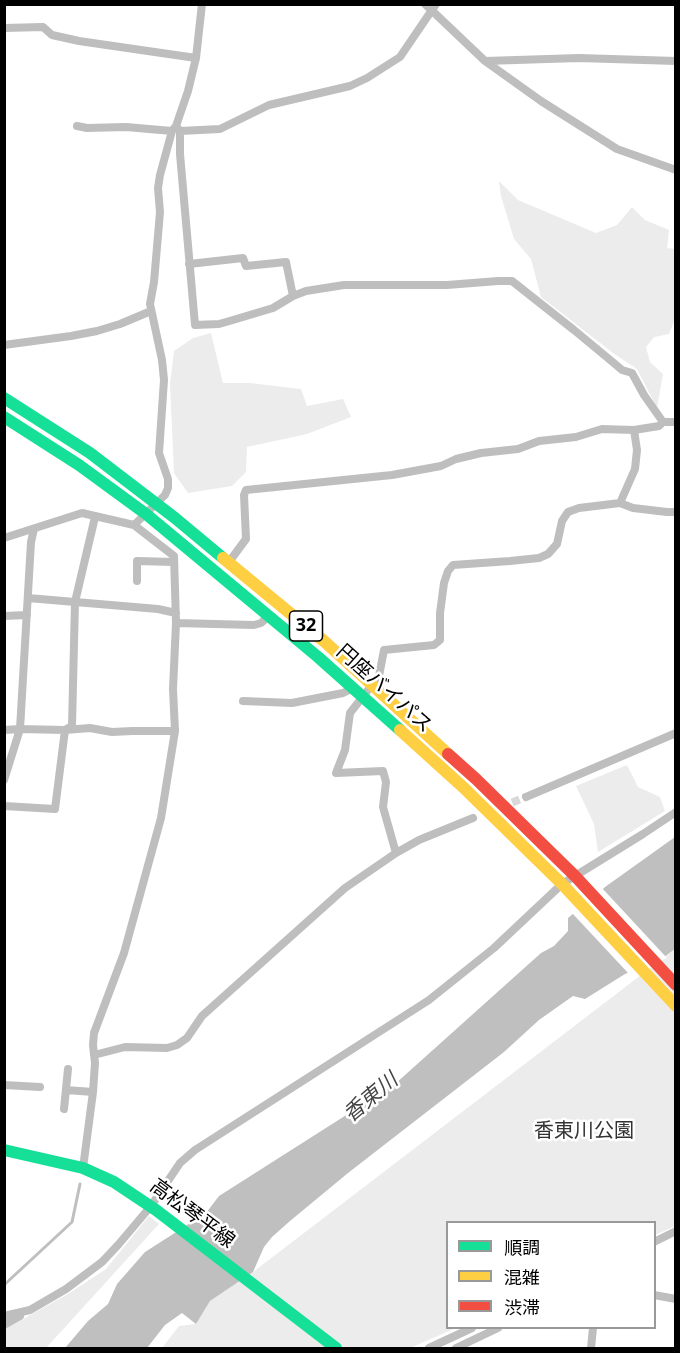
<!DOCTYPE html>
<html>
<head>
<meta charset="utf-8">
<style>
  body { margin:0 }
  #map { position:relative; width:680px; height:1353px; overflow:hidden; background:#fff; font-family:"Open Sans","Noto Sans JP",sans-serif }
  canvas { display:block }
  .frame { position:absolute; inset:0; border:6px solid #000; pointer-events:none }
  .legend { position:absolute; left:446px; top:1221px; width:210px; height:108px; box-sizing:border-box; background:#fff; border:2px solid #999; margin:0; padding:8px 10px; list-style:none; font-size:18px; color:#000 }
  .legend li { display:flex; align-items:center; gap:12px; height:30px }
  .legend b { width:30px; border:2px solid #999 }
</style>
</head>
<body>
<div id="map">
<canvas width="680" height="1353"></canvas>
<div class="frame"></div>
<ul class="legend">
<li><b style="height:8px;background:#16e098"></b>順調</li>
<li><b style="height:8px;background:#ffcf43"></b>混雑</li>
<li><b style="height:8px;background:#f24e42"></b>渋滞</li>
</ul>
</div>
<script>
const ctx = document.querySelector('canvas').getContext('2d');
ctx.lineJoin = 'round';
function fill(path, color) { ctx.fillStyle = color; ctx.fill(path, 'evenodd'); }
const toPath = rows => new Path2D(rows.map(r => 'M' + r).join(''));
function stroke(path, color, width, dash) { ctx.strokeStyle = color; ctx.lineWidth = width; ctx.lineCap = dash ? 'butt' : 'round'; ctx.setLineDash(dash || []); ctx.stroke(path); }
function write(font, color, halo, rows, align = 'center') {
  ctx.font = font + ' "Open Sans","Noto Sans JP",sans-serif'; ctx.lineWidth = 5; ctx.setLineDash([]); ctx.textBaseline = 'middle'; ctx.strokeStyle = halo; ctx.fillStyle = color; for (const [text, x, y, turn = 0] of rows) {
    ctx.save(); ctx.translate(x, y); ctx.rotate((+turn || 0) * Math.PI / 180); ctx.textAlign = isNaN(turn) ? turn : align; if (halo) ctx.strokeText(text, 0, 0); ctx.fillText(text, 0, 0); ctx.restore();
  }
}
const green = toPath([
  [499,181,518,200,596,233,617,225,632,207,645,220,669,230,667,248,675,249,675,319,669,334,654,337,646,347,650,362,663,374,657,408,637,369,613,353,541,297,531,259,514,239,501,196],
  [211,333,223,383,250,383,301,389,307,406,343,399,351,417,307,434,247,447,246,472,232,486,188,493,174,473,170,384,174,351,193,338],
  [627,765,638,787,660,797,665,811,598,852,594,824,576,786],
  [675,949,675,1226,655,1235,654,1222,448,1222,448,1328,456,1328,410,1348,162,1348,179,1326,196,1324,210,1301,253,1272],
  [149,1216,159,1224,46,1348,5,1348,5,1329,68,1294,106,1269]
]);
const water = toPath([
  [675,837,675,949,664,957,625,974,585,999,573,996,539,1020,504,1052,348,1173,290,1221,272,1237,264,1247,253,1272,210,1301,196,1324,182,1313,165,1325,147,1348,65,1348,88,1321,108,1304,117,1284,145,1252,206,1213,219,1196,395,1084,541,953,554,946,568,931,568,918,605,887]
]);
const pier = toPath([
  [601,887,667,958,630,975,571,912]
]);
const stream = toPath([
  [4,1285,72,1222,80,1184]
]);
const streetTunnel = toPath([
  [501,807,526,797]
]);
const street = toPath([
  [425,4,485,61,579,58,676,61],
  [4,28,43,27,52,35,79,41,196,58],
  [485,61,541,101,617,149,676,170],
  [77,126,87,128,126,127,172,131],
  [176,126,180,131,180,154,195,325,219,324,233,320,273,308,293,296,306,291,344,285,447,285,498,281,512,281,574,330,615,364,622,370,632,373,644,395,663,422],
  [180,131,220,129,269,105,350,86,367,78,400,57,436,4],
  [189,264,243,258,246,266,286,262,293,296],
  [4,345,71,336,97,331,120,324,151,311],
  [620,503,635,469,637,450,634,430],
  [134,525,165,495,168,488,168,479,159,453,164,380,162,360,150,304,154,282,160,212,158,188,160,175,172,131,176,126,188,91,196,58,202,4],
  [4,538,82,513,134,525,174,556,176,623,173,689,175,731,161,818,124,953,94,1033,93,1045,95,1063,93,1092,83,1168],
  [229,562,246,539,244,495,246,490,392,475,441,466,456,459,481,453,518,449,539,441,576,437,602,429,634,430,659,426,663,422,676,422],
  [137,581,137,561,174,562],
  [28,598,158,609,176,613],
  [4,616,27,615],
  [176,623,254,625,261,623,269,616],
  [243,701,292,703,343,693,353,688],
  [4,730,20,729,65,730,55,809,4,806],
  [65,730,72,726,75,602,95,517],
  [65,730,90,728,112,732,132,731,175,731],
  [4,780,20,729,31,542,34,529],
  [526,797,676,733],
  [396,853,383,807,386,782,383,771,336,773,345,750,350,713,379,676,384,650,434,645,440,640,440,613,444,583,448,571,453,565,510,561,539,558,548,554,557,544,562,521,568,512,579,508,620,503,633,508,667,512,676,512],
  [94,1055,125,1047,167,1048,177,1045,187,1038,202,1016,345,888,396,853,419,840,473,818],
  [4,1085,40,1087],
  [66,1090,93,1092],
  [64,1109,68,1069],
  [654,1242,676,1231],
  [654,1295,676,1299],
  [4,1316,30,1310,66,1289,102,1262,118,1245,151,1206,180,1163,195,1150,429,1000,494,948,562,884,643,834,676,812],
  [4,1325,20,1316],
  [429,1348,472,1328],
  [456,1348,498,1328],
  [591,1348,593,1328]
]);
const fast = toPath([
  [4,398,90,453,175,518,223,558],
  [4,417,79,465,146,514,318,657,400,730],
  [4,1150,83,1168,114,1182,156,1210,336,1348]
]);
const slow = toPath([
  [223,558,325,642,448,754],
  [400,730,464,788,562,884,676,1006]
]);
const jam = toPath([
  [448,754,476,779,575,876,676,985]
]);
const shields = [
  [306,626,33]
];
const shieldNames = [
  ["32",306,626]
];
const streetNames = [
  ["円座バイパス",384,689,42],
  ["高松琴平線",192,1214,37]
];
const parkNames = [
  ["香東川公園",584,1131]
];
const waterNames = [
  ["香東川",371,1098,-40]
];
fill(green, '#ececec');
fill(water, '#bfbfbf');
fill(pier, '#fff');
stroke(stream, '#bfbfbf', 3);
stroke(streetTunnel, '#d9d9d9', 8, [8, 4]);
stroke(street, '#bebebe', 8);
stroke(fast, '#16e098', 12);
stroke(slow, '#ffcf43', 12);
stroke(jam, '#f24e42', 12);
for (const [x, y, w] of shields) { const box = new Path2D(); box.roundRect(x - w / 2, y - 15, w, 30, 4.5); ctx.fillStyle = '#fff'; ctx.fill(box); stroke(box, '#000', 1.5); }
write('bold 18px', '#000', null, shieldNames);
write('20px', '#000', '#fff', streetNames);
write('20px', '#333', '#fff', parkNames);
write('italic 21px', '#444', '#fff', waterNames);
</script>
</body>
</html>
